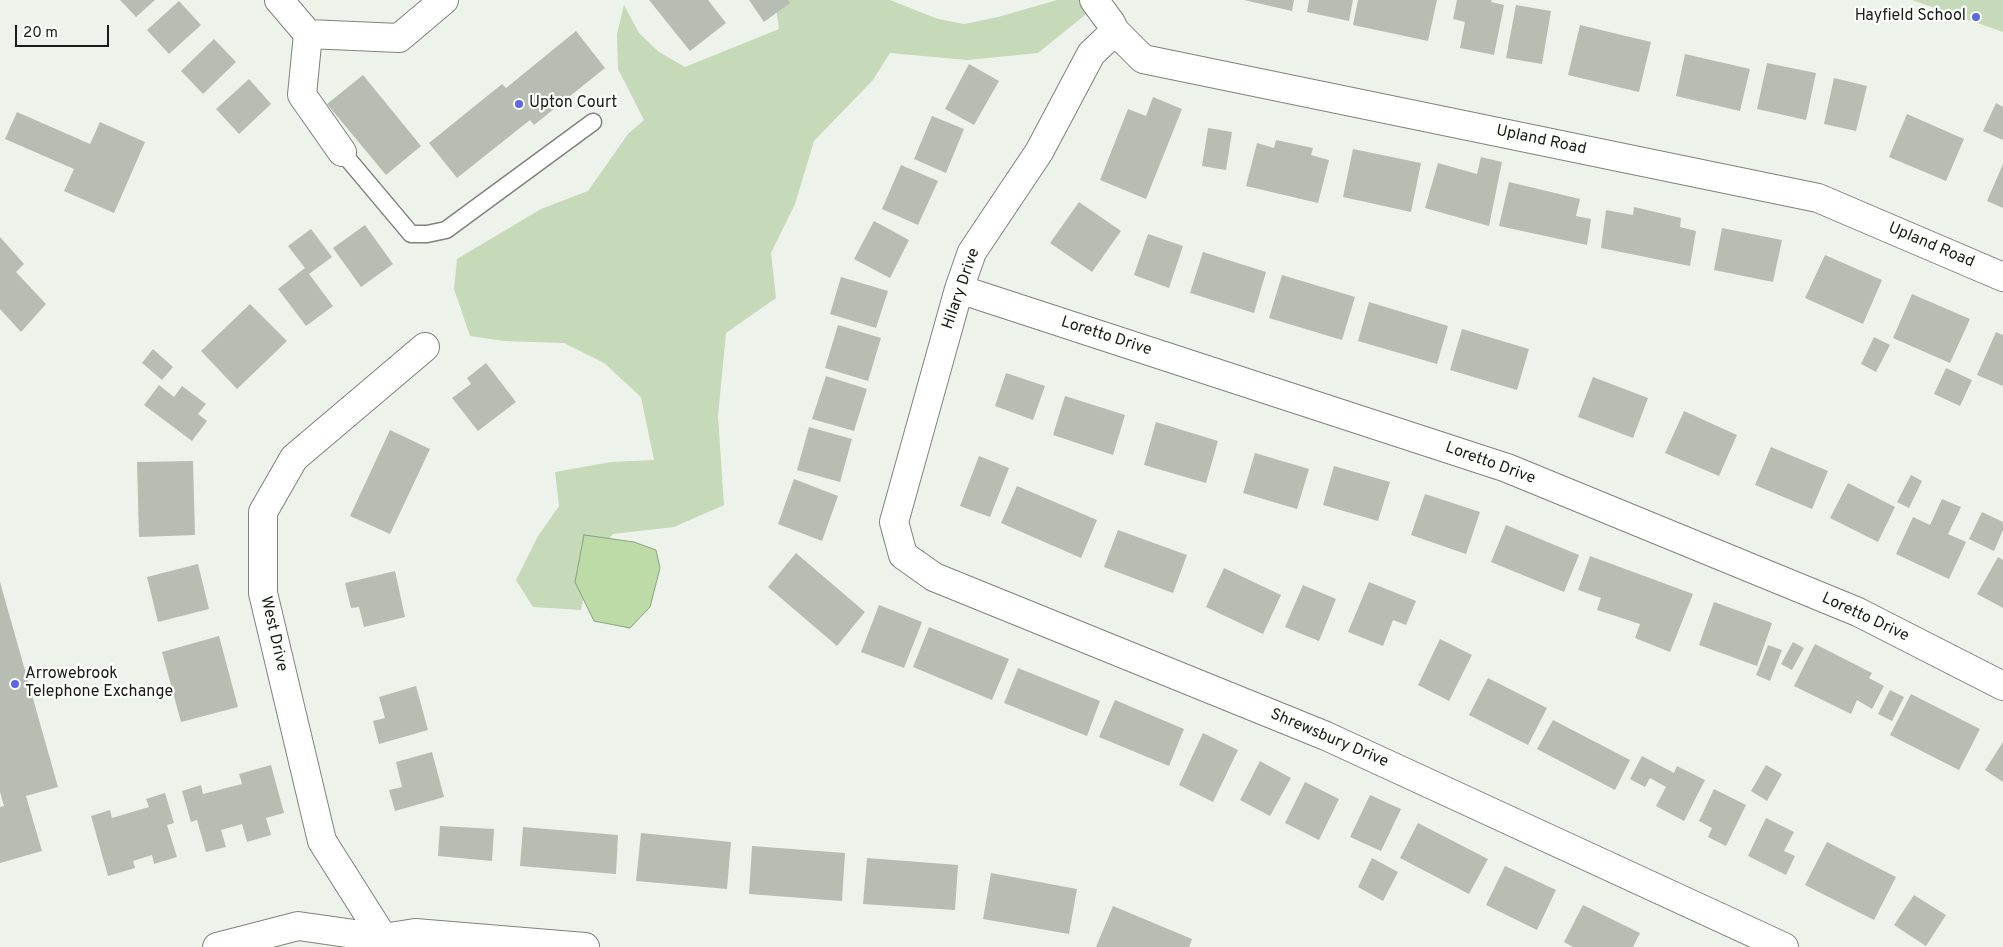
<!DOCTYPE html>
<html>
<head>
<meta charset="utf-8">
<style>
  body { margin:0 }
  #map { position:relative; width:2003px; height:947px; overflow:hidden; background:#edf3ea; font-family:Overpass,sans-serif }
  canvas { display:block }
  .scale { position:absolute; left:15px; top:25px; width:94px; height:22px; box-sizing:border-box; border:2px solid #1a1c19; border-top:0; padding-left:6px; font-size:15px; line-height:18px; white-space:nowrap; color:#1a1c19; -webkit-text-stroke:4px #fdfffb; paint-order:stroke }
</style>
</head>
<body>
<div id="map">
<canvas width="2003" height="947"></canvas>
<div class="scale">20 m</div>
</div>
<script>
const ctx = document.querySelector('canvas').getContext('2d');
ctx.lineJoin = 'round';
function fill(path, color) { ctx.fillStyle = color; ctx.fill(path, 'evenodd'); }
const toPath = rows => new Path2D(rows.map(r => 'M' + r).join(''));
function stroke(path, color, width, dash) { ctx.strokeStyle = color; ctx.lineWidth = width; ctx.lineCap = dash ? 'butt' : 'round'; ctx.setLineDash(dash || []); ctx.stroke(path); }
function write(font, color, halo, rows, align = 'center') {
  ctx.font = font + ' Overpass,sans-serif'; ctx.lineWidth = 4.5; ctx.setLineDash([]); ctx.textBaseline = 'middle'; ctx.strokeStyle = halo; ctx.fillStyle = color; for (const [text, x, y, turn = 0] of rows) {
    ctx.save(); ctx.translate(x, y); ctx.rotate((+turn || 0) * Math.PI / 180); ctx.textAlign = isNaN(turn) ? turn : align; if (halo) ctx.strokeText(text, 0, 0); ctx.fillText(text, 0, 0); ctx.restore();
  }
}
const green = toPath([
  [775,0,890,0,938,19,964,24,998,17,1057,0,1090,0,1095,7,1038,53,967,60,890,53,873,80,814,141,795,204,771,253,776,298,726,333,718,416,724,505,674,527,613,534,592,558,581,610,533,607,516,580,538,536,559,506,555,472,611,462,654,460,641,397,604,363,564,343,504,341,470,336,454,289,457,259,541,209,588,191,628,134,644,120,618,69,617,34,624,5,639,33,659,52,685,67,779,29],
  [1912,0,2003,0,2003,32]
]);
const water = toPath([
  [584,535,634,542,656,550,660,568,650,607,630,628,594,621,575,582,584,535]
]);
const building = toPath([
  [120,0,155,0,136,17],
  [649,0,708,0,726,23,690,51],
  [749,0,788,0,790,3,764,22],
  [1244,0,1294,0,1292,11],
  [1309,0,1353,0,1349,21,1307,12],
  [1358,0,1437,0,1428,41,1353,25],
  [1457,0,1492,0,1491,2,1504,5,1494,55,1460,48,1465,22,1453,19],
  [179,1,201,25,169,54,147,30],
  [1516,5,1551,11,1542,64,1506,58],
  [1580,25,1651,42,1639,92,1568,75],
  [576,31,605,68,534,125,530,120,457,178,429,143,502,84,506,88],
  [214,39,236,62,203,94,181,71],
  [1685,54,1750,69,1740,111,1676,96],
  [1767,63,1816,73,1806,120,1757,109],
  [969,64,999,81,974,125,945,109],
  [363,75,421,146,386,175,327,104],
  [1834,78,1867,86,1856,131,1824,124],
  [249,79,271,104,239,134,216,109],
  [1153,97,1182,109,1146,199,1100,180,1128,109,1146,116],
  [1996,103,2003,107,2003,140,1983,131],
  [17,112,90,144,100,122,145,142,114,213,64,191,74,169,5,139],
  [1907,114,1964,139,1946,181,1889,157],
  [932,116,964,129,946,173,914,159],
  [1208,128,1232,132,1226,170,1202,166],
  [1276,140,1313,148,1311,155,1329,160,1318,203,1246,186,1257,143,1274,148],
  [1353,149,1421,163,1411,212,1343,197],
  [1481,157,1502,162,1489,226,1425,208,1438,163,1477,174],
  [2003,164,2003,208,1987,201],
  [901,165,938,181,918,225,882,209],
  [1509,182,1580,199,1576,216,1591,219,1587,245,1499,226],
  [1079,202,1121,231,1092,272,1050,243],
  [1634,207,1681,218,1680,227,1696,231,1690,266,1601,248,1606,210,1633,215],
  [874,221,909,240,890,278,854,259],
  [365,225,393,264,361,287,333,248],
  [1722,228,1782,240,1773,282,1714,270],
  [311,229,332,257,309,274,333,306,306,326,278,289,305,268,288,246],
  [1148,234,1183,246,1169,288,1134,275],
  [0,237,24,264,16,272,46,304,21,332,0,309],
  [1203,252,1266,272,1254,313,1190,293],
  [1825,255,1882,280,1863,324,1805,298],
  [1282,275,1355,297,1342,340,1269,318],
  [841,277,888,291,876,328,830,314],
  [1912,294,1970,319,1950,363,1893,338],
  [1369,302,1448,326,1437,364,1358,341],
  [250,304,287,341,237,389,201,351],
  [838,325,881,338,868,381,825,368],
  [1462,329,1529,349,1517,390,1450,370],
  [1996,332,2003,335,2003,386,1977,375],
  [1874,337,1890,345,1876,372,1861,364],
  [153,349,173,367,162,380,142,363],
  [486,363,516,402,478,431,452,398,471,384,467,378],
  [1946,368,1972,380,1960,406,1934,394],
  [1006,373,1045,386,1033,420,995,406],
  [826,376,867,389,854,431,812,419],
  [1593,377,1648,398,1633,438,1578,417],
  [159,385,174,397,182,386,206,404,198,414,207,421,192,441,144,405],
  [1065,396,1125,415,1113,455,1053,435],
  [1684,411,1737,435,1719,476,1665,453],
  [1156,422,1218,441,1206,483,1144,465],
  [809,427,852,439,840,482,797,470],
  [390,430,430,449,390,534,350,516],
  [1771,447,1828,471,1812,509,1755,485],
  [1255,453,1309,469,1297,509,1243,493],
  [979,456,1009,468,990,517,960,506],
  [193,461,195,535,139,537,137,462],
  [1334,466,1390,482,1378,521,1323,505],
  [1911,475,1922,481,1909,508,1897,502],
  [794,479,838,496,822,541,778,524],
  [1848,483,1895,507,1878,542,1830,518],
  [1017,486,1097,520,1081,558,1001,523],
  [1425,494,1480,512,1466,554,1411,535],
  [1942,499,1961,507,1948,534,1966,542,1949,579,1896,554,1913,517,1930,525],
  [1982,512,2003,522,2003,530,1994,551,1969,539],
  [1506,525,1579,555,1564,592,1491,562],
  [1118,530,1187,555,1173,593,1104,567],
  [796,553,865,612,837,646,768,587],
  [1590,556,1693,594,1670,652,1635,638,1640,624,1597,610,1601,598,1578,590],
  [1998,557,2003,560,2003,608,1977,594],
  [198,564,209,609,158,622,147,577],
  [1224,568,1281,595,1263,634,1206,607],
  [395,571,405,617,364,627,359,607,351,608,345,583],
  [0,582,58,787,26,796,42,851,0,863,0,807,4,806,0,792],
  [1369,582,1416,601,1406,625,1393,620,1383,646,1348,632],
  [1303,585,1336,599,1319,641,1285,627],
  [1714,602,1772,623,1757,666,1699,645],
  [879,605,922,622,904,668,861,652],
  [929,627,1009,659,992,700,913,667],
  [219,636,238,707,181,722,162,652],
  [1440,639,1472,655,1449,701,1418,685],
  [1793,642,1804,648,1792,670,1781,664],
  [1815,644,1872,673,1869,678,1884,686,1872,709,1857,700,1851,714,1794,686],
  [1768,645,1782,650,1770,681,1756,675],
  [1018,668,1100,701,1087,736,1004,703],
  [1488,678,1547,708,1528,745,1469,715],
  [416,686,428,730,379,744,373,721,385,718,379,697],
  [1890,690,1904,697,1892,721,1878,714],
  [1911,694,1980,729,1959,770,1890,735],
  [1115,700,1184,729,1169,766,1099,737],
  [1553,720,1630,760,1615,790,1537,749],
  [1203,733,1238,750,1213,802,1179,785],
  [2003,742,2003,782,1985,770],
  [432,752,444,797,395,811,389,790,402,787,396,762],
  [1642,756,1674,773,1677,766,1705,780,1684,821,1656,806,1666,787,1650,778,1645,787,1630,779],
  [1260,761,1291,778,1270,816,1240,800],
  [271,765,284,813,266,818,271,835,247,842,242,824,221,830,226,847,206,852,197,820,191,822,182,791,201,785,203,794,242,784,239,774],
  [1766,765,1782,774,1767,801,1751,791],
  [1305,782,1339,799,1319,840,1285,823],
  [1714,789,1746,805,1726,846,1708,837,1712,828,1699,821],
  [165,793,174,823,167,825,177,857,154,864,152,855,133,861,135,868,108,876,91,816,110,810,112,818,149,807,146,799],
  [1370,795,1401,809,1381,851,1350,837],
  [1766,818,1794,832,1784,851,1795,856,1786,875,1748,856],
  [1418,823,1488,859,1469,894,1400,858],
  [440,826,494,829,492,861,438,856],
  [523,827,618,835,616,874,520,866],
  [641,833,731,842,727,889,636,881],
  [1827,842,1896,877,1874,920,1805,885],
  [752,846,845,853,842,901,749,894],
  [867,858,958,865,955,910,863,904],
  [1372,858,1398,872,1383,901,1358,887],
  [1505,866,1556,890,1537,930,1486,905],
  [991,873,1077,889,1069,934,983,919],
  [1914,895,1946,915,1926,946,1894,925],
  [1583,905,1640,933,1633,947,1573,947,1564,942],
  [1113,906,1192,939,1189,947,1096,947]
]);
const lane = toPath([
  [342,152,411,234,427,234,446,230,593,122]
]);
const street = toPath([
  [279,0,308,34,302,95,342,152],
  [1094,0,1111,23,1115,31,1143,59,1818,198,2003,277],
  [1115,31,1091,54,1039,152,972,252,959,289,894,522,903,555,934,577,1326,736,1784,947],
  [308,34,399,38,444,0],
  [959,289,1507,468,1858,612,2003,686],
  [217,947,298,926,383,938,415,933,585,947],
  [389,947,322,841,263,593,263,512,294,458,425,347]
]);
const markers = [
  [1976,17,5,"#5b68df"],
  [519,104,5,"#5b68df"],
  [15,684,5,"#5b68df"]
];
const poiNames = [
  ["Hayfield School",1966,17,"right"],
  ["Upton Court",529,104],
  ["Arrowebrook",25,675],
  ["Telephone Exchange",25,693]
];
const streetNames = [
  ["Upland Road",1541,141,12],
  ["Upland Road",1931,246,23],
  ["Hilary Drive",962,289,-71],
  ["Loretto Drive",1106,337,18],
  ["Loretto Drive",1490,464,20],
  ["Loretto Drive",1865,618,25],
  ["West Drive",273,634,77],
  ["Shrewsbury Drive",1329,739,23]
];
fill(green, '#c6d9b9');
fill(water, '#bcdba7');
stroke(water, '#8ba27c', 1);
fill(building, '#b8bdb4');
stroke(lane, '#7e837b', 19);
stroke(street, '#7e837b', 30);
stroke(lane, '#fff', 16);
stroke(street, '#fff', 28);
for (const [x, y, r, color] of markers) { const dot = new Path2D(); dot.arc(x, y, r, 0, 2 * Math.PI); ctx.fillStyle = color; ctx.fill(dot); stroke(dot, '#fdfffb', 2); }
write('16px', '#1a1c19', '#fdfffb', poiNames, 'left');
write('16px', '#1a1c19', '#fdfffb', streetNames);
</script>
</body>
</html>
